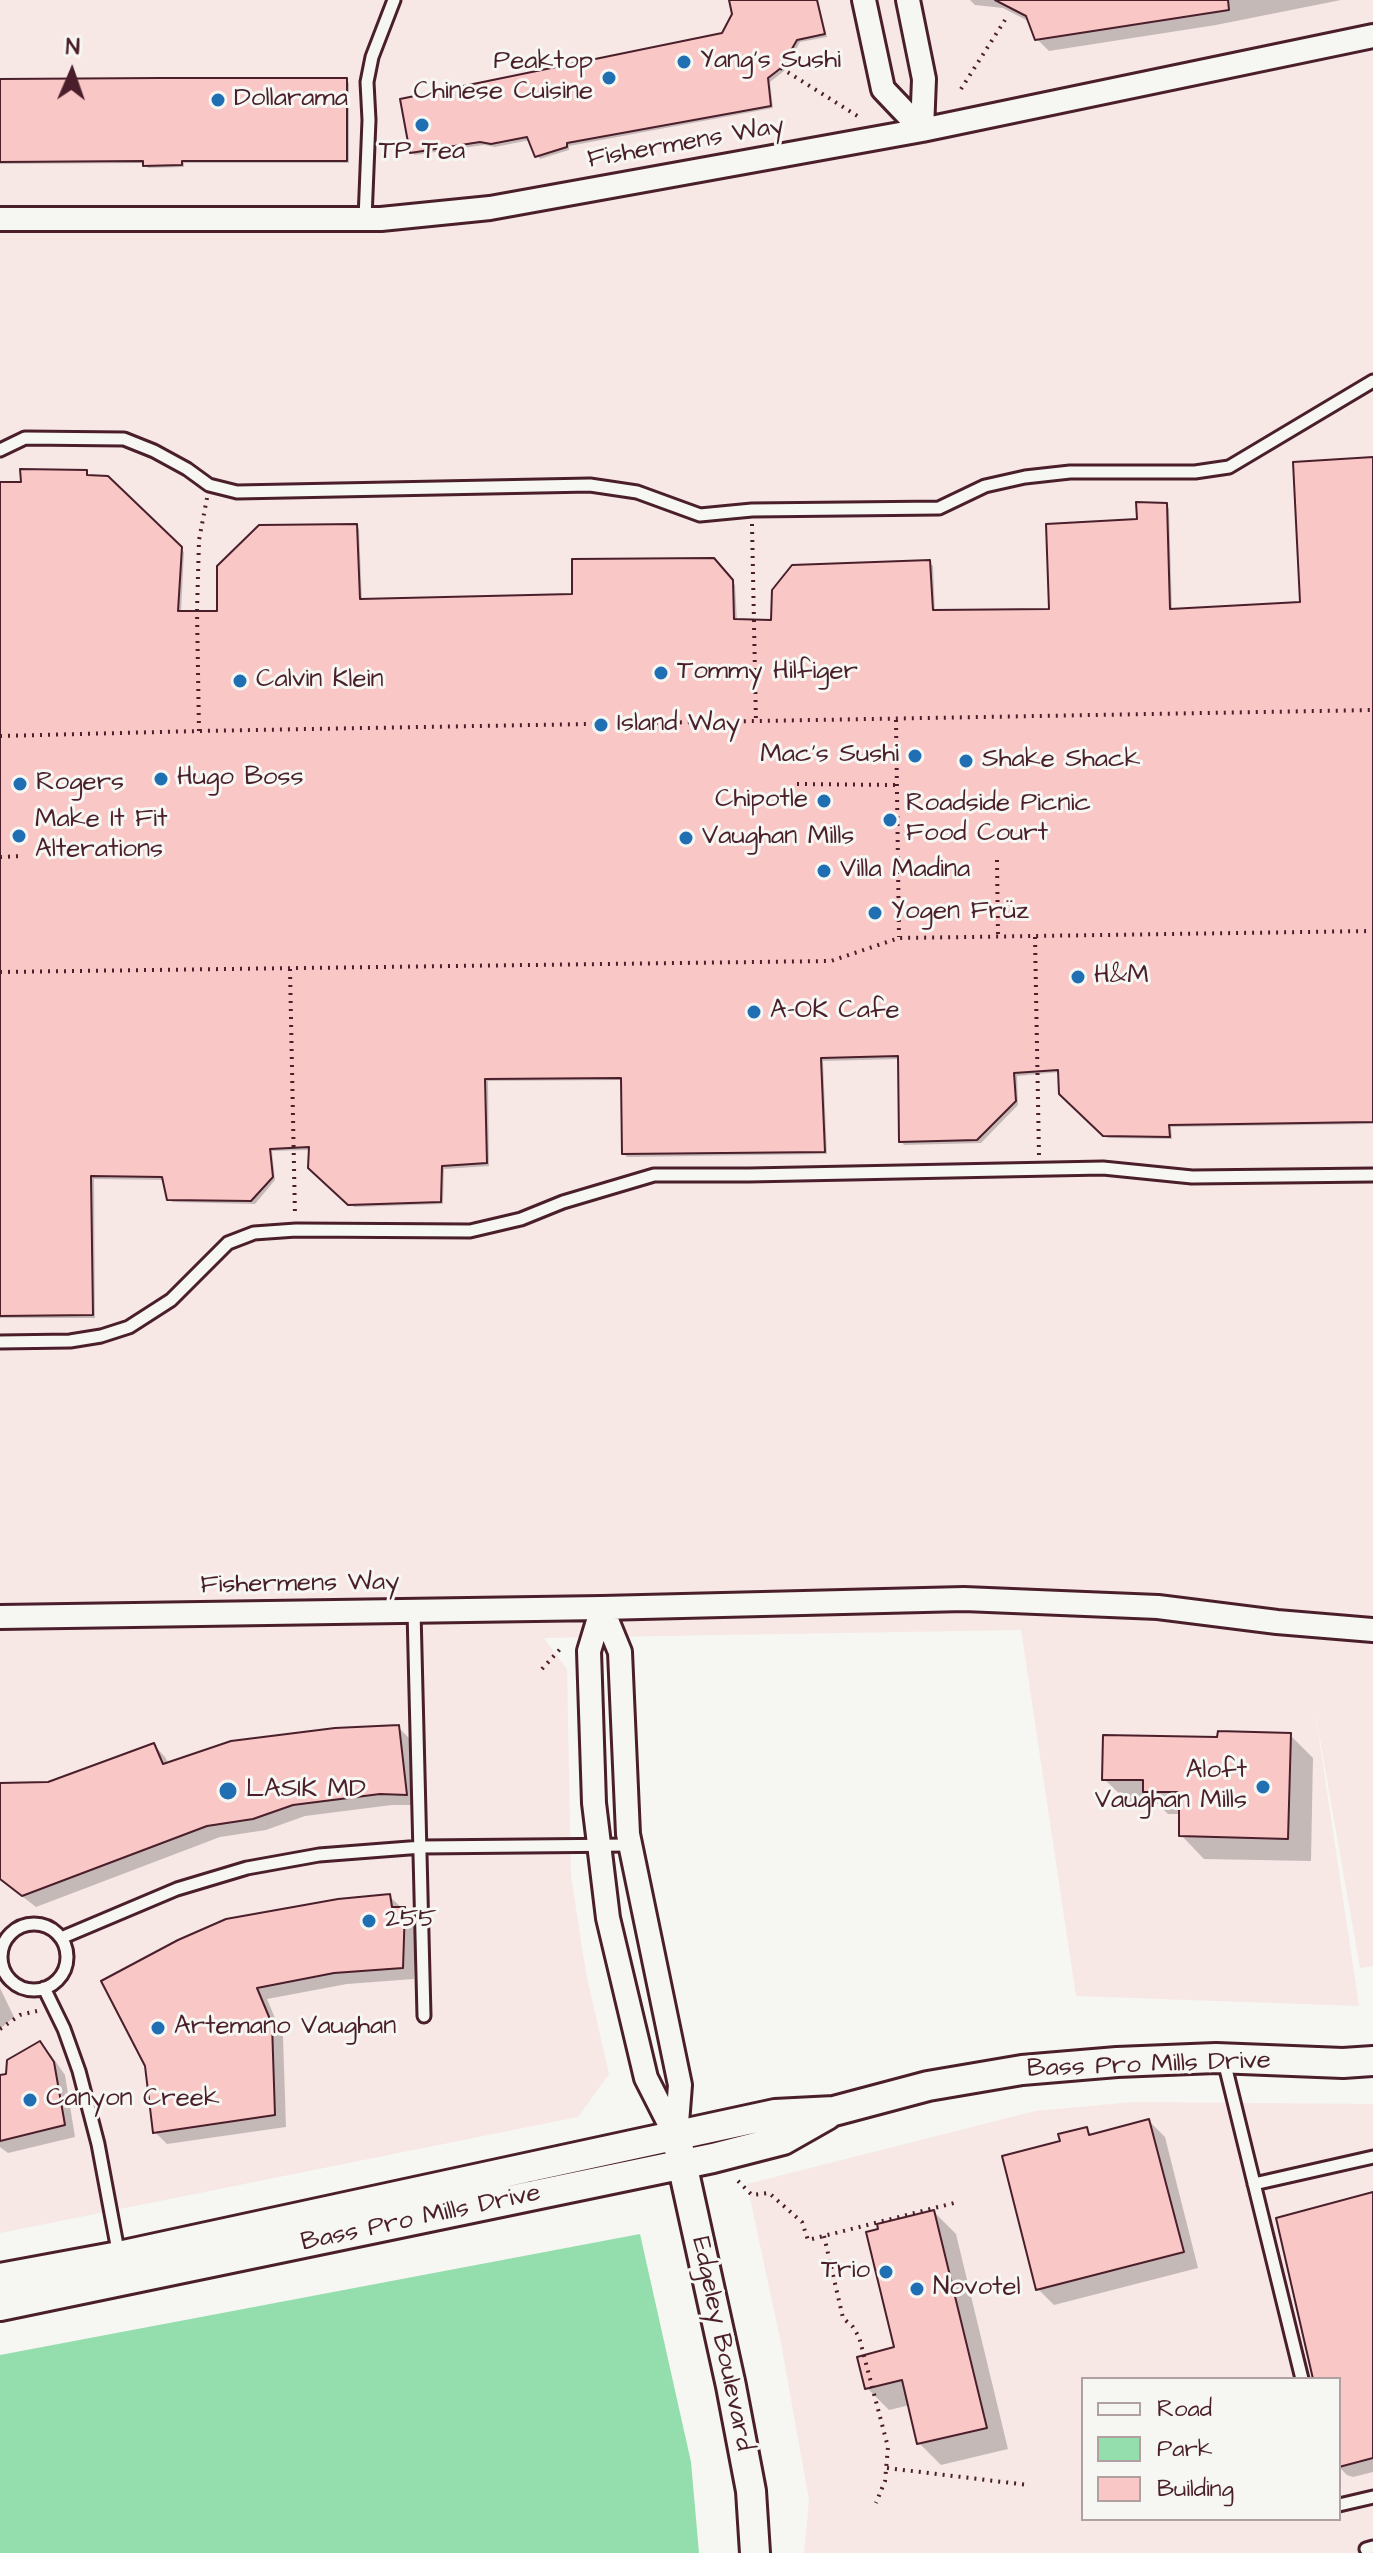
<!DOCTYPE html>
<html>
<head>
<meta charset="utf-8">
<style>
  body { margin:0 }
  #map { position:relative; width:1373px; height:2553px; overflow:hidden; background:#f6f6f2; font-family:"Architects Daughter",sans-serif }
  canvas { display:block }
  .legend { position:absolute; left:1081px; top:2377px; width:260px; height:144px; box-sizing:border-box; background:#f6f6f2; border:2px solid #b1a0a2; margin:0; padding:10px 14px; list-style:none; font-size:24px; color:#4a1f2b }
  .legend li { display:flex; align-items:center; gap:16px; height:40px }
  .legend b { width:40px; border:2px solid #b1a0a2 }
  .north { position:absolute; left:32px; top:32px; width:80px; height:80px; -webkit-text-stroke:6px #f6f6f2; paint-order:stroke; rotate:2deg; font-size:22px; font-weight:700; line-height:32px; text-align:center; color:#4a1f2b }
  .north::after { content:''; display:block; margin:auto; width:28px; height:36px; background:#4a1f2b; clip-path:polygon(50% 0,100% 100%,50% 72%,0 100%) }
</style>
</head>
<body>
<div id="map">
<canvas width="1373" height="2553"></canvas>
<ul class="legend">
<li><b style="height:10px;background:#f6f6f2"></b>Road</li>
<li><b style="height:22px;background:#94ddad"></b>Park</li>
<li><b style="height:22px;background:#f9c8c6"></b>Building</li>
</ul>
<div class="north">N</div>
</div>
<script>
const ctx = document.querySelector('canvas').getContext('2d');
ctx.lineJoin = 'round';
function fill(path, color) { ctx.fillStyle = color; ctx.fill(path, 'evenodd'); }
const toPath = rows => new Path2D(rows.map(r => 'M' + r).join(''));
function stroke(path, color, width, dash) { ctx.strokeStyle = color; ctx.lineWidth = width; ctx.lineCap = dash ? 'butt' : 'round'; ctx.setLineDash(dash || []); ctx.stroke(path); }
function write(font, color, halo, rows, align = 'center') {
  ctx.font = font + ' "Architects Daughter",sans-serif'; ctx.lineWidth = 6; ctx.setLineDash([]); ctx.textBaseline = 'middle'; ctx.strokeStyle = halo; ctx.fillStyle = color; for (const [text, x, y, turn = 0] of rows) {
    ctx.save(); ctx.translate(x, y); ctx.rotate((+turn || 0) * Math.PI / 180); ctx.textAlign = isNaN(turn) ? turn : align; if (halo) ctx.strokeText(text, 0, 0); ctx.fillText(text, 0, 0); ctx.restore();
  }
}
const built = toPath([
  [0,0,1373,0,1373,1966,1360,1968,1315,1711,1359,2006,1076,1996,1021,1630,544,1638,567,1669,571,1876,586,1973,609,2074,578,2117,0,2233],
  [1133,2102,1373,2104,1373,2553,804,2553,809,2500,781,2343,747,2184,1035,2111],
  [1083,2379,1339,2379,1339,2519,1083,2519]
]);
const green = toPath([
  [640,2234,691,2462,699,2553,0,2553,0,2355]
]);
const shadow = toPath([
  [731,0,818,0,827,37,800,42,784,71,770,82,773,108,569,146,569,150,540,159,530,140,495,147,484,145,415,155,411,152,723,35,735,14],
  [970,0,1341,0,1216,25,1049,51,1037,39,1030,22,1003,8,975,5],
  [346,80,349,83,349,163,184,163,184,167,148,168,145,163,0,164,0,81],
  [1373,459,1373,1124,1171,1127,1172,1139,1108,1138,1061,1093,1060,1072,1017,1076,1018,1105,981,1143,904,1145,901,1141,900,1059,823,1061,827,1154,627,1157,624,1154,623,1080,488,1081,489,1166,444,1169,443,1204,354,1207,310,1168,310,1150,272,1151,275,1180,255,1204,173,1202,169,1199,165,1180,94,1179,95,1318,0,1318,0,612,23,484,86,472,89,477,107,478,184,552,181,613,219,613,356,526,359,529,362,601,574,596,713,560,735,585,737,621,773,622,929,562,933,566,935,612,1051,611,1139,521,1166,505,1169,509,1172,611,1302,604],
  [398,1727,410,1739,418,1805,392,1805,305,1816,266,1830,220,1837,36,1907,0,1879,0,1785,48,1784,154,1745,165,1757,169,1764],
  [1290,1735,1313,1758,1311,1861,1204,1859,1181,1835,1181,1814,1168,1814,1157,1803,1128,1802,1104,1779,1219,1739],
  [389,1896,416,1921,414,1979,347,1984,267,1999,283,2037,286,2127,167,2144,155,2132,147,2066,104,1982],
  [0,1988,14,2017,0,2029],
  [39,2044,51,2055,65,2075,75,2137,8,2153,0,2147,0,2077,8,2076],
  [1149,2121,1165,2137,1198,2268,1054,2305,1038,2289,1063,2143,1086,2129,1093,2136],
  [1373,2195,1373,2472,1353,2477,1347,2475,1339,2467,1339,2379,1315,2379],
  [934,2212,956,2234,1008,2449,941,2465,919,2443,910,2405,889,2410,867,2388,896,2349]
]);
const building = toPath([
  [729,0,817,0,825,34,797,40,781,68,768,78,771,106,567,143,567,147,535,157,527,137,491,144,480,142,410,153,400,99,722,33,732,14,729,0],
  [995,0,1228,0,1229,10,1035,40,1026,16,995,0],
  [160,78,347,78,347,161,182,161,182,165,143,166,143,161,0,162,0,79,160,78],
  [1373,457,1373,1122,1169,1125,1170,1137,1103,1136,1059,1094,1058,1070,1014,1073,1016,1101,977,1140,899,1142,898,1056,821,1058,825,1152,622,1154,621,1078,485,1079,487,1163,442,1166,441,1202,348,1205,308,1168,309,1147,270,1149,273,1177,251,1201,167,1200,162,1177,91,1176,93,1315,0,1316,0,482,21,482,20,469,87,470,87,475,108,476,182,547,178,611,217,611,217,566,259,525,357,524,360,599,572,594,572,559,714,558,733,580,734,619,771,620,772,590,792,565,930,560,933,610,1049,609,1046,524,1137,519,1136,502,1167,503,1170,609,1300,602,1293,462,1373,457],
  [399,1725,407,1795,380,1794,293,1805,253,1819,207,1826,22,1896,0,1879,0,1783,48,1782,154,1743,163,1764,231,1741,335,1728,399,1725],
  [1218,1731,1291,1733,1288,1839,1179,1836,1179,1792,1143,1792,1143,1780,1102,1780,1103,1735,1217,1737,1218,1731],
  [390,1894,392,1907,405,1907,403,1968,334,1973,257,1988,272,2024,275,2115,153,2133,145,2066,101,1981,178,1940,226,1919,338,1899,390,1894],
  [40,2041,54,2062,65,2125,0,2141,0,2075,6,2074,7,2060,40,2041],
  [1149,2119,1184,2252,1036,2290,1002,2156,1060,2141,1058,2134,1087,2127,1089,2135,1149,2119],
  [1373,2192,1373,2458,1339,2467,1339,2379,1313,2379,1276,2218,1373,2192],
  [934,2210,987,2428,917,2444,902,2380,865,2389,857,2357,894,2347,866,2232,878,2229,877,2224,934,2210]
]);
const path = toPath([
  [781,68,859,117],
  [961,89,1005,20],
  [752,524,756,723],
  [896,720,899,937],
  [199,731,197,611,199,540,207,498],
  [0,736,199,731,1373,710],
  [797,784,896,785],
  [0,857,24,856],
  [997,860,998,936],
  [1035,937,1039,1156],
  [290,969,295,1216],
  [0,972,831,961,899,938,1373,931],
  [542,1669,562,1647],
  [0,2029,20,2015,37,2011],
  [738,2181,752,2195,769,2193,802,2222,808,2240,958,2202],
  [824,2236,843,2318,853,2327,859,2337,888,2447,885,2481,876,2503],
  [887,2468,1028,2485]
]);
const service = toPath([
  [365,219,369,120,367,82,372,57,394,0],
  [0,450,25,438,124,439,154,451,187,469,209,485,237,492,590,485,637,492,700,515,752,510,939,508,985,486,1025,477,1070,472,1195,472,1229,467,1373,381],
  [0,1342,70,1341,101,1336,129,1327,171,1300,228,1243,254,1233,296,1230,470,1231,521,1219,563,1202,654,1175,749,1175,1103,1168,1192,1177,1373,1175],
  [414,1611,424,2016],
  '1 1957a33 33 0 1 1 66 0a33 33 0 1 1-66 0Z',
  [61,1938,177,1889,247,1868,319,1855,422,1847,631,1845],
  [44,1988,64,2029,79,2071,98,2144,119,2256],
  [1224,2061,1302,2379],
  [1254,2184,1373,2157],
  [1339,2505,1373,2497],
  [1366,2549,1373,2547]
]);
const minor = toPath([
  [864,0,883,89,922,130],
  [908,0,924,79,922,130],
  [0,219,381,219,490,208,922,130,1373,36],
  [602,1608,589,1651,594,1803,608,1918,646,2078,676,2137],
  [602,1608,620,1652,628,1834,680,2085,676,2136],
  [0,1617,602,1608,964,1599,1158,1607,1277,1622,1373,1630]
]);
const tertiary = toPath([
  [678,2145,731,2386,751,2491,755,2553],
  [0,2278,119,2256,775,2114,834,2111,928,2086,1022,2070,1117,2062,1216,2058,1343,2063,1373,2061],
  [0,2306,713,2158,783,2140,827,2115]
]);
const markers = [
  [684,62,8,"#1f6fb2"],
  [609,78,8,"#1f6fb2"],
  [218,100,8,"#1f6fb2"],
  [422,125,8,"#1f6fb2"],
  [661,673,8,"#1f6fb2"],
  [240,681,8,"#1f6fb2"],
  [601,725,8,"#1f6fb2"],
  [915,756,8,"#1f6fb2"],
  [966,761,8,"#1f6fb2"],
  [161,779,8,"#1f6fb2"],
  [20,784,8,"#1f6fb2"],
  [824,801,8,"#1f6fb2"],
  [890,820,8,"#1f6fb2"],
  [19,836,8,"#1f6fb2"],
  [686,838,8,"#1f6fb2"],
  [824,871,8,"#1f6fb2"],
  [875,913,8,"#1f6fb2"],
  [1078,977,8,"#1f6fb2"],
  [754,1012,8,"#1f6fb2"],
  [1263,1787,8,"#1f6fb2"],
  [228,1791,10,"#1f6fb2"],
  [369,1921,8,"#1f6fb2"],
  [158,2028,8,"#1f6fb2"],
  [30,2100,8,"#1f6fb2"],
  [886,2272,8,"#1f6fb2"],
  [917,2289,8,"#1f6fb2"]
];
const poiNames = [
  ["Yang's Sushi",700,62],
  ["Peaktop",593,63,"right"],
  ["Chinese Cuisine",593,93,"right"],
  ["Dollarama",234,100],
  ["TP Tea",422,153,"center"],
  ["Tommy Hilfiger",677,673],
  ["Calvin Klein",256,681],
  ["Island Way",617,725],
  ["Mac's Sushi",899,756,"right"],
  ["Shake Shack",982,761],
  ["Hugo Boss",177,779],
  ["Rogers",36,784],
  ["Chipotle",808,801,"right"],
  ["Roadside Picnic",906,805],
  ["Food Court",906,835],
  ["Make It Fit",35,821],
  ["Alterations",35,851],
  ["Vaughan Mills",702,838],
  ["Villa Madina",840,871],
  ["Yogen Früz",891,913],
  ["H&M",1094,977],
  ["A-OK Cafe",770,1012],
  ["Aloft",1247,1772,"right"],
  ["Vaughan Mills",1247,1802,"right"],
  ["LASIK MD",246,1791],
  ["255",385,1921],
  ["Artemano Vaughan",174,2028],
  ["Canyon Creek",46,2100],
  ["Trio",870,2272,"right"],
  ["Novotel",933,2289]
];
const streetNames = [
  ["Fishermens Way",686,144,-10],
  ["Fishermens Way",300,1585,-1],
  ["Bass Pro Mills Drive",1149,2066,-2],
  ["Bass Pro Mills Drive",421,2219,-12],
  ["Edgeley Boulevard",721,2344,78]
];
fill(built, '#f7e8e5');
fill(green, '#94ddad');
fill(shadow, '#0003');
fill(building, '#f9c8c6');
stroke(building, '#4a1f2b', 2);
stroke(service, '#4a1f2b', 17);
stroke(minor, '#4a1f2b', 28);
stroke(tertiary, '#4a1f2b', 34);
stroke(path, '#4a1f2b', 4, [2, 6]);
stroke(service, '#f6f6f2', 11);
stroke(minor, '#f6f6f2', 22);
stroke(tertiary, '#f6f6f2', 28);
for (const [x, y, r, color] of markers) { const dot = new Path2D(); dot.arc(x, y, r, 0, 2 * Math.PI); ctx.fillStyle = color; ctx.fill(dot); stroke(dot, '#f6f6f2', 3); }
write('26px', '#4a1f2b', '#f6f6f2', poiNames, 'left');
write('26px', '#4a1f2b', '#f6f6f2', streetNames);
</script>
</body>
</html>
